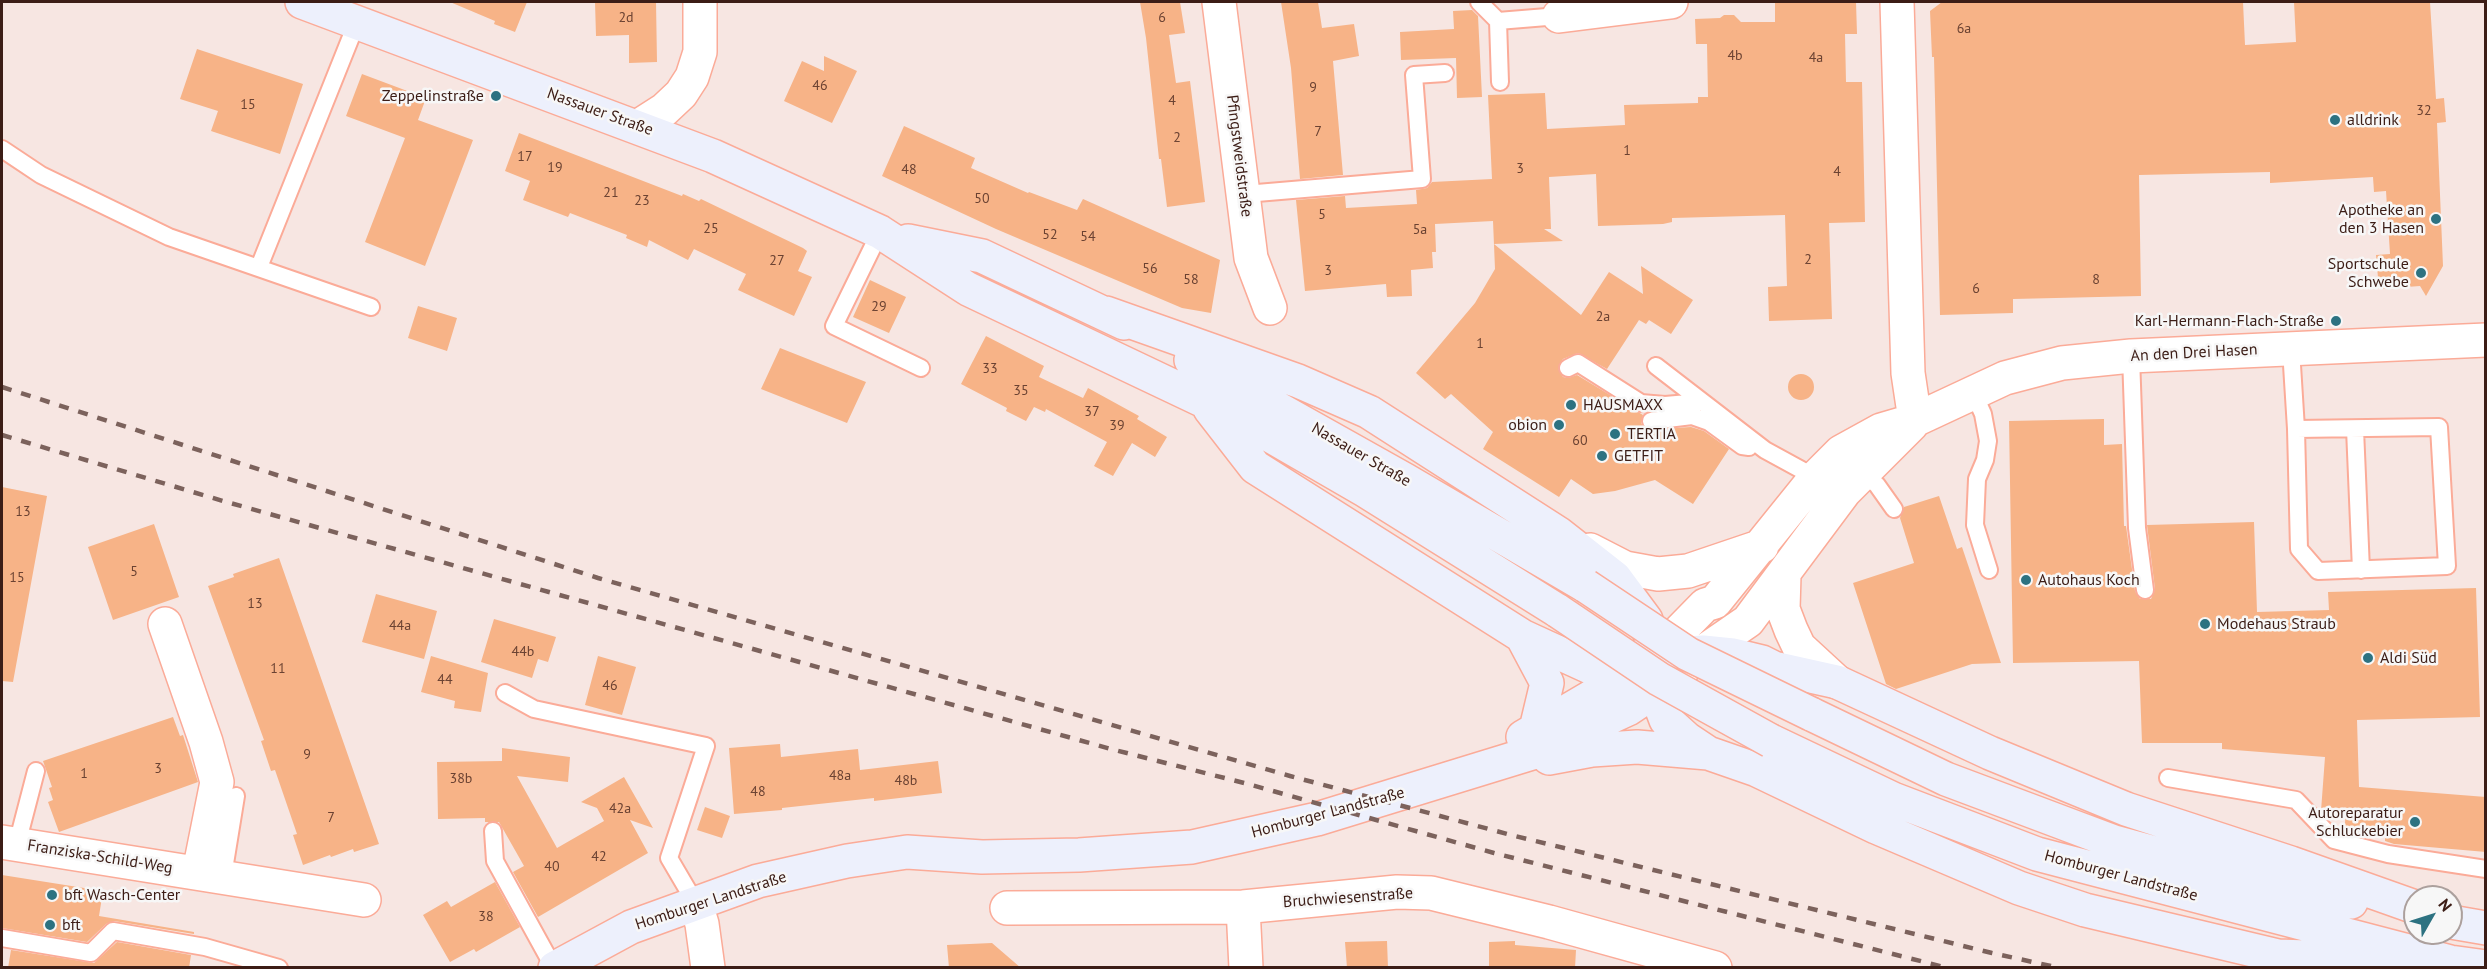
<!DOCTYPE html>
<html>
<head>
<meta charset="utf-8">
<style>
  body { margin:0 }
  #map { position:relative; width:2487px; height:969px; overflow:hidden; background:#f7e6e2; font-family:"PT Sans",sans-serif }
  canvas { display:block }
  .frame { position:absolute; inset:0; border:3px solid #3c1d16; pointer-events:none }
  .north { position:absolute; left:2403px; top:885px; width:60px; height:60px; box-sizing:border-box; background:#f7f7f7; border:2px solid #aca09d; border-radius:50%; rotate:51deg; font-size:16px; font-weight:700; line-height:24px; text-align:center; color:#3c1d16 }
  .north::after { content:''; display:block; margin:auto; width:21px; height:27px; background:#2d7281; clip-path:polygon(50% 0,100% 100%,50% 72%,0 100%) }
</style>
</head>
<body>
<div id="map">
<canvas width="2487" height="969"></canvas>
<div class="frame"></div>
<div class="north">N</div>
</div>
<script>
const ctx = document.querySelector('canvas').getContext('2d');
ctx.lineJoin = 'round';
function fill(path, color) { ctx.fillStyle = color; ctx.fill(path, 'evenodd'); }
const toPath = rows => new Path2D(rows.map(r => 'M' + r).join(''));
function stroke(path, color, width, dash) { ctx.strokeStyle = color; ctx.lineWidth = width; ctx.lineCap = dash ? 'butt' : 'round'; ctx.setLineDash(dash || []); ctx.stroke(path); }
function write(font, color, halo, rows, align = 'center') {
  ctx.font = font + ' "PT Sans",sans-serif'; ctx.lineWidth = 5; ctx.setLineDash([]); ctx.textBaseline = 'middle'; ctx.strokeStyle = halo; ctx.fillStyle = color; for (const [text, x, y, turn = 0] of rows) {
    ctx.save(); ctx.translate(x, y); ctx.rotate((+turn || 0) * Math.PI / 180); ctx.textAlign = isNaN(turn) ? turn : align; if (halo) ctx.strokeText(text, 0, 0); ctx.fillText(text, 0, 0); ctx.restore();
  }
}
const building = toPath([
  [450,2,527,2,515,32,494,24,495,21],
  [595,2,656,2,657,62,629,63,629,35,596,36],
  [1140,2,1180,2,1185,33,1169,35,1176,83,1190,81,1205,202,1167,207,1161,159,1159,159,1146,38],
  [1281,2,1318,2,1322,28,1354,24,1359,56,1333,61,1343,175,1300,179,1291,68],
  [1775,2,1856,2,1857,34,1845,34,1846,82,1862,82,1865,222,1829,223,1832,319,1769,321,1768,287,1787,286,1785,215,1672,218,1672,222,1663,224,1598,226,1596,174,1549,177,1551,229,1544,229,1563,241,1494,244,1581,315,1609,272,1643,294,1641,266,1693,300,1671,334,1649,320,1646,324,1639,320,1607,369,1578,353,1563,359,1558,368,1563,377,1568,378,1577,375,1643,415,1641,423,1646,430,1691,427,1704,431,1729,449,1693,504,1655,480,1615,491,1593,494,1571,479,1559,497,1483,449,1493,432,1451,394,1445,399,1416,373,1475,303,1495,269,1493,221,1435,224,1436,252,1432,252,1433,268,1411,270,1412,296,1387,297,1386,284,1305,291,1296,200,1345,196,1346,208,1417,204,1416,190,1427,188,1432,182,1492,179,1488,95,1545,93,1547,129,1625,125,1624,105,1698,103,1698,97,1708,97,1707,44,1696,44,1695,19,1720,18,1724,15,1734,15,1741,22,1775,22],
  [1942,2,2243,2,2245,45,2296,42,2294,2,2430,2,2436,99,2444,98,2446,122,2437,123,2443,266,2426,296,2420,286,2379,289,2376,255,2390,254,2386,191,2374,192,2373,177,2270,183,2270,172,2139,175,2141,296,2013,299,2013,313,1940,315,1934,57,1932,57,1930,11],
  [1472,10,1478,16,1482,97,1457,98,1456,58,1401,60,1400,32,1454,29,1453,11],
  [197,49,303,84,280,154,211,131,218,111,180,99],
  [824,56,857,71,832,123,784,101,802,61,824,71],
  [362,74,426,98,418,120,473,140,425,266,365,242,405,138,346,116],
  [904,126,975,158,971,168,1028,193,1029,192,1077,210,1083,199,1220,260,1211,313,1182,308,996,229,882,176],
  [519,133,682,196,683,194,699,201,701,199,803,248,807,251,798,271,812,277,794,316,738,290,746,274,694,249,688,260,649,240,647,247,626,238,627,235,570,213,568,217,523,200,530,181,505,171],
  [870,280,906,297,889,333,853,317],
  [418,306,457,318,447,351,408,338],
  [986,336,1044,366,1039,377,1083,398,1088,388,1139,416,1137,419,1167,437,1155,457,1132,443,1113,476,1094,466,1107,442,1046,409,1045,412,1034,407,1026,421,1006,411,1007,408,961,384],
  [780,348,866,382,847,423,761,389],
  '1788 387a13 13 0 1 1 26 0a13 13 0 1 1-26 0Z',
  [2104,419,2104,445,2122,444,2124,526,2126,526,2135,591,2140,599,2151,599,2155,589,2147,525,2254,522,2257,612,2329,610,2328,592,2476,588,2480,717,2357,720,2359,787,2486,797,2486,852,2394,844,2385,841,2385,835,2344,831,2346,813,2321,811,2325,757,2222,749,2222,743,2142,743,2139,661,2013,663,2009,421],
  [2,487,47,496,13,682,2,681],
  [1939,496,1957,549,1962,547,2001,663,1972,664,1896,689,1886,684,1853,583,1914,563,1900,518,1904,507],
  [154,524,179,597,113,620,88,547],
  [279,558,379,844,354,852,353,849,331,857,330,855,303,865,293,835,297,834,275,770,271,771,261,741,264,740,208,586,234,577,233,574],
  [376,594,437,611,424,659,362,642],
  [494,619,556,637,548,662,538,659,532,678,481,662],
  [431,656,488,673,481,712,454,708,455,701,421,692],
  [598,656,636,667,622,715,585,705],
  [173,717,180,736,183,735,198,782,59,832,48,802,53,800,49,788,52,787,43,761],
  [780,744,781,757,858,749,860,770,938,761,942,793,874,801,874,798,782,808,782,810,734,814,729,748],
  [502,748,570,757,568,782,517,776,557,848,604,821,597,808,581,802,624,777,653,828,630,820,648,853,538,917,513,872,524,866,499,822,485,822,485,818,438,819,437,762,502,761],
  [705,807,730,816,722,838,697,830],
  [2,875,103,891,99,916,194,932,194,934,114,921,106,924,87,942,2,928],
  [495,882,520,927,476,952,474,949,450,962,423,915,447,901,451,907],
  [1387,941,1388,968,1347,968,1345,942],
  [1515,941,1515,945,1576,950,1575,968,1489,968,1489,942],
  [117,942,191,955,189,968,8,968,11,950,94,963],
  [992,943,1021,968,949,968,947,945]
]);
const lane = toPath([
  [1479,2,1498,21],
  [1500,82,1498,21,1559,16],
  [2,149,41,175,169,237,371,307],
  [1245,194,1422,179,1414,75,1445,73],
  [880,232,834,326,921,368],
  [259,267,357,22],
  [2291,349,2296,429,2299,549,2318,571,2447,566,2439,427,2296,429],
  [2131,356,2137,528,2145,590],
  [1656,366,1765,450,1820,480],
  [1568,368,1578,363,1641,403,1665,405,1700,402],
  [1973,392,1983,414,1988,441,1985,460,1977,479,1975,525,1989,570],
  [1651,421,1692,416,1709,422,1742,446,1749,447],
  [2355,429,2361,570],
  [1858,469,1877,485,1894,509],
  [505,693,534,709,706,746,669,858,696,904],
  [2168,778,2296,800,2334,840,2388,854,2486,869],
  [493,831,495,861,554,968],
  [17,844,36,771],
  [223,876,236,796],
  [2,938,91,953,113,931,205,947,279,968]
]);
const street = toPath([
  [1219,2,1251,258,1270,308],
  [1897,2,1908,373,1915,420],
  [1559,16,1671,2],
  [639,126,664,110,681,94,692,77,700,52,700,2],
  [1590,550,1625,568,1658,574,1688,571,1762,546],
  [1784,575,1783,609,1791,630,1799,647,1837,682],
  [165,624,206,742,217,782,199,872],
  [1656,655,1705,605,1715,602,1815,478,1841,452,1881,430,1915,420,2005,378,2062,363,2131,356,2486,340],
  [1655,691,1703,652,1748,621,1845,491,1912,424],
  [2,842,364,900],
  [696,904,702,924,708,968],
  [1243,907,1246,968],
  [1007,908,1243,907,1397,892,1431,893,1549,922,1715,968]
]);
const secondary = toPath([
  [302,2,713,156,880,232,968,289,1204,401,1264,432,1366,491,1558,611],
  [908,241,982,256,1124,323],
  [1106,313,1298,381,1369,412,1559,534,1615,578,1646,620,1656,655,1655,691,1666,720,1687,739,1708,753,1757,770,1876,827,2019,888,2085,910,2278,956,2450,962],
  [1191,360,1405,480,1586,586],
  [1210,409,1255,467,1522,636,1594,669,1615,683,1634,687],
  [1522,636,1547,683,1536,729],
  [1811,714,1946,779,2114,842,2290,890,2351,902],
  [1523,737,1615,683,1656,655,1703,652,1733,655,1762,662,1774,668,1837,682,1990,753,2126,809,2291,863,2415,907],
  [1771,741,1893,799,2037,854,2450,962,2486,967],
  [1549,758,1592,750,1637,747,1708,753],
  [2451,922,2486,928],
  [555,968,631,927,758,881,847,861,907,852,982,857,1079,855,1192,847,1317,819,1532,753,1628,709,1655,691]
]);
const rail = toPath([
  [2,387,598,578,1290,776,1515,836,1992,953,2060,968],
  [2,435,223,501,1111,749,1248,784,1494,853,1948,968]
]);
const secondaryBridge = toPath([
  [1586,586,1688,654,1811,714],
  [1558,611,1659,679,1771,741]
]);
const markers = [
  [496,96,6,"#2d7281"],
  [2335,120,6,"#2d7281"],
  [2436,219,6,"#2d7281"],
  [2421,273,6,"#2d7281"],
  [2336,321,6,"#2d7281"],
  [1571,405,6,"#2d7281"],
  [1559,425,6,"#2d7281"],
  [1615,434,6,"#2d7281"],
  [1602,456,6,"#2d7281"],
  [2026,580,6,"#2d7281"],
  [2205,624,6,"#2d7281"],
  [2368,658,6,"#2d7281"],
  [2415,822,6,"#2d7281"],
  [52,895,6,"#2d7281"],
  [50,925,6,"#2d7281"]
];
const numberNames = [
  ["2d",626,18],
  ["6",1162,18],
  ["6a",1964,29],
  ["4b",1735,56],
  ["4a",1816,58],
  ["46",820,86],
  ["9",1313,88],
  ["4",1172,101],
  ["15",248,105],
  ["32",2424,111],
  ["7",1318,132],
  ["2",1177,138],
  ["1",1627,151],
  ["17",525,157],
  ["19",555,168],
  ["3",1520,169],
  ["48",909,170],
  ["4",1837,172],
  ["21",611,193],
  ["50",982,199],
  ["23",642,201],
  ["5",1322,215],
  ["25",711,229],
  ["5a",1420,230],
  ["52",1050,235],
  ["54",1088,237],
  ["2",1808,260],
  ["27",777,261],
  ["56",1150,269],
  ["3",1328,271],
  ["58",1191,280],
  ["8",2096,280],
  ["6",1976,289],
  ["29",879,307],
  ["2a",1603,317],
  ["1",1480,344],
  ["33",990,369],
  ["35",1021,391],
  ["37",1092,412],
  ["39",1117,426],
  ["60",1580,441],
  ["13",23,512],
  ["5",134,572],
  ["15",17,578],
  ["13",255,604],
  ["44a",400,626],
  ["44b",523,652],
  ["11",278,669],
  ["44",445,680],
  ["46",610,686],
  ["9",307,755],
  ["3",158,769],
  ["1",84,774],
  ["48a",840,776],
  ["38b",461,779],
  ["48b",906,781],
  ["48",758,792],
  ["42a",620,809],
  ["7",331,818],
  ["42",599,857],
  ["40",552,867],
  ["38",486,917]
];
const poiNames = [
  ["Zeppelinstraße",484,96,"right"],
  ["alldrink",2347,120],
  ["Apotheke an",2424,210,"right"],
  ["den 3 Hasen",2424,228,"right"],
  ["Sportschule",2409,264,"right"],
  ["Schwebe",2409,282,"right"],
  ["Karl-Hermann-Flach-Straße",2324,321,"right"],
  ["HAUSMAXX",1583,405],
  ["obion",1547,425,"right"],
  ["TERTIA",1627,434],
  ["GETFIT",1614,456],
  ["Autohaus Koch",2038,580],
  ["Modehaus Straub",2217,624],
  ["Aldi Süd",2380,658],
  ["Autoreparatur",2403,813,"right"],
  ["Schluckebier",2403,831,"right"],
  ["bft Wasch-Center",64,895],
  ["bft",62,925]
];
const streetNames = [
  ["Nassauer Straße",600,112,20],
  ["Pfingstweidstraße",1239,156,83],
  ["An den Drei Hasen",2194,353,-3],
  ["Nassauer Straße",1361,455,30],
  ["Homburger Landstraße",1328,813,-15],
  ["Franziska-Schild-Weg",100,857,9],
  ["Homburger Landstraße",2121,876,15],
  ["Bruchwiesenstraße",1348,898,-4],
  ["Homburger Landstraße",711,901,-18]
];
fill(building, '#f7b387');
stroke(lane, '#fbab98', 20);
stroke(street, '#fbab98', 36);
stroke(secondary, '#fbab98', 36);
stroke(lane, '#fff', 16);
stroke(street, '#fff', 33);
stroke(secondary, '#edf0fc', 33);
stroke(rail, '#7c625c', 4.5, [10, 10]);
stroke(secondaryBridge, '#fbab98', 36, []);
stroke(secondaryBridge, '#edf0fc', 33);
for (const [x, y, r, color] of markers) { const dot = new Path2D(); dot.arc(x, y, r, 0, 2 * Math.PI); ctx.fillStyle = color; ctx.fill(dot); stroke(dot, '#f7f7f7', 2); }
write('14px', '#6b4232', null, numberNames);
write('16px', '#3c1d16', '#f7f7f7', poiNames, 'left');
write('16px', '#3c1d16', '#f7f7f7', streetNames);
</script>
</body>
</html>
